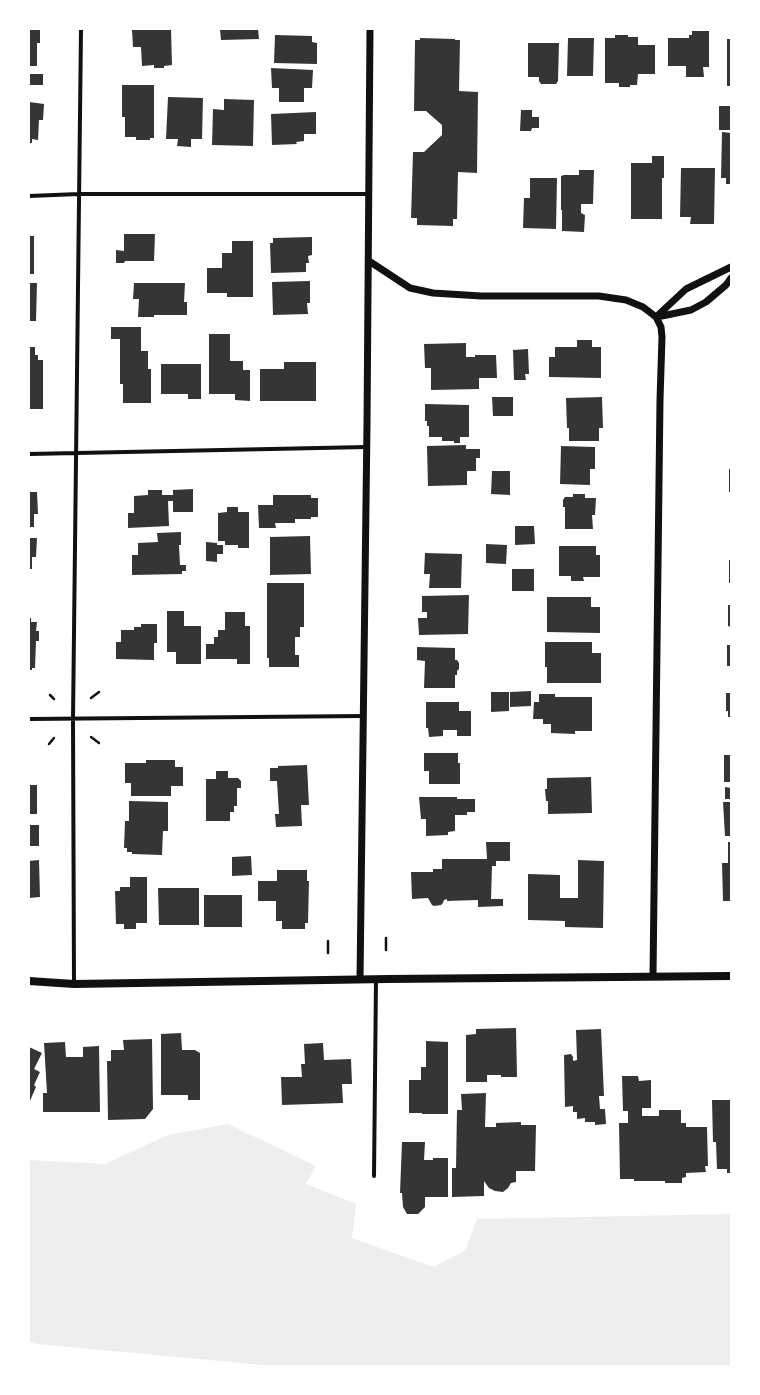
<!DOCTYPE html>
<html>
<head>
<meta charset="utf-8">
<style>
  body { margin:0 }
  #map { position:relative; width:760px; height:1395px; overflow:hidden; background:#fff; font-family:"Varela Round",sans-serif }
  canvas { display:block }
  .frame { position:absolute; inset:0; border:30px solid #fff; pointer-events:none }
</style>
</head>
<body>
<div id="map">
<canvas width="760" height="1395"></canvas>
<div class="frame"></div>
</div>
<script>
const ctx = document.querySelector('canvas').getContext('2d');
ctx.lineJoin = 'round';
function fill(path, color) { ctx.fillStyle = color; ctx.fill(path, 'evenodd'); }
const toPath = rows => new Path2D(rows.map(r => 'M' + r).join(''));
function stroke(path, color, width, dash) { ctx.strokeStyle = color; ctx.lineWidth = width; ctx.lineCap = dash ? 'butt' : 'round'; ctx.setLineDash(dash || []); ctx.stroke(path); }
const green = toPath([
  [228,1124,316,1166,306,1184,356,1204,352,1238,433,1267,465,1251,477,1219,731,1214,731,1366,274,1366,37,1344,29,1342,29,1160,105,1164,168,1135]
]);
const building = toPath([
  [29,29,40,29,40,43,37,43,37,66,29,66],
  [171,29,172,65,164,66,164,68,154,68,154,65,142,66,141,47,133,47,132,30],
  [220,29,258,29,259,39,221,40],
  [692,31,709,31,709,67,703,67,704,77,686,77,686,66,668,66,668,38,689,38,689,35,692,35],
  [275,35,312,36,312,42,317,43,317,64,274,63],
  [615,35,628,35,628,37,638,37,638,45,655,45,655,74,638,74,637,85,630,85,630,87,619,87,619,83,605,83,605,38,615,38],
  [420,38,455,39,455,40,460,40,459,91,478,92,477,173,458,172,457,219,453,219,453,226,417,225,417,218,411,218,413,152,424,152,442,135,442,125,426,111,414,111,415,40,420,40],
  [568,38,594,38,593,76,567,76],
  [727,39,731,39,731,86,727,86],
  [528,43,559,43,558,81,556,84,541,84,539,81,539,77,528,77],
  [271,68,313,70,312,88,304,88,304,102,279,102,279,88,272,88],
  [29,74,43,74,43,85,29,85],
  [122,85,154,85,154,138,150,138,150,140,136,140,136,137,125,137,125,117,122,117],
  [168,97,203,98,202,139,191,139,191,147,177,146,178,139,166,139],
  [224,99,254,100,253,146,212,145,213,109,224,110],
  [29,102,44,104,43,120,39,120,38,140,32,139,32,143,29,143],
  [719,106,731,106,731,130,719,130],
  [521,110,532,110,532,117,539,117,539,128,532,128,531,131,520,131],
  [316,112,316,134,304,134,304,141,296,142,297,144,272,145,271,114],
  [722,132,731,133,731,184,726,184,726,178,721,178],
  [652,156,664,156,664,178,662,178,662,219,631,219,631,163,652,163],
  [681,168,715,168,714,224,690,224,691,217,680,217],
  [579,170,594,170,593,204,581,204,581,213,585,215,584,232,562,231,562,210,561,210,561,176,564,175,579,175],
  [530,178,557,178,556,229,523,228,524,198,530,198],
  [124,234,155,234,154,261,125,261,124,263,116,263,116,250,124,251],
  [29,236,34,236,34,274,29,274],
  [312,237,312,255,308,256,309,263,306,263,306,272,271,273,270,243,273,243,273,238],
  [232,241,253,241,253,297,227,297,227,293,207,293,207,268,222,268,222,253,232,253],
  [310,281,310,303,307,303,308,314,273,315,272,282],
  [29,283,37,283,36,321,29,321],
  [134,283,185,283,184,302,187,302,187,315,154,315,154,317,138,317,139,299,133,299],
  [111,327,141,327,141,351,148,351,148,369,151,369,151,403,123,403,123,384,120,384,120,339,111,339],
  [209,334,230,334,230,361,243,361,243,370,250,370,250,401,235,400,235,394,209,394],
  [577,340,592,340,592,347,601,347,601,378,549,377,549,357,555,357,555,347,577,347],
  [466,343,466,357,475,357,475,355,496,355,497,378,479,378,479,389,431,390,431,368,425,368,424,344],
  [29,347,35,347,35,355,38,355,38,360,43,360,43,409,29,409],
  [528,349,529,374,525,374,526,380,514,380,513,350],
  [284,362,316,362,316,401,260,401,260,369,284,369],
  [161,364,201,364,201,399,188,399,188,394,161,394],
  [492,397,513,397,513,416,493,416],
  [602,397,603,428,599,428,599,441,569,441,569,428,567,428,566,398],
  [425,404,469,405,469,437,460,437,460,443,454,443,454,441,442,441,442,437,429,437,429,426,427,426,427,421,425,421],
  [466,445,466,449,480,449,480,458,476,458,476,471,467,471,467,485,428,486,427,446],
  [561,446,595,447,595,469,590,469,590,485,560,484],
  [729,469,731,469,731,492,729,492],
  [492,471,510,471,510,495,491,494],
  [193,489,193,512,173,512,173,501,168,501,169,526,128,528,128,513,134,513,134,496,148,495,148,490,162,490,162,495,173,495,173,490],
  [29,492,37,492,38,514,34,514,34,527,29,527],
  [573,494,585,494,585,498,596,498,595,515,592,515,593,529,565,529,565,507,563,507,563,500,565,497,573,497],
  [273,495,311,495,311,498,318,498,318,517,311,517,311,519,295,519,295,523,275,523,276,528,259,528,258,505,273,505],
  [227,507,238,507,238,512,249,512,249,548,238,548,238,545,225,545,225,541,218,541,218,513,227,512],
  [515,526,534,526,535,544,515,545],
  [181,532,181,545,179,545,180,565,186,565,186,571,182,571,182,574,132,575,132,555,138,555,138,543,158,542,157,533],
  [310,536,311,574,270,575,270,537],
  [29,538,37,538,36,557,32,557,32,569,29,569],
  [206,542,217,543,217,545,223,545,223,554,217,554,217,562,206,561],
  [486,544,507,545,506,564,486,563],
  [559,546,596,546,596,555,600,555,600,577,583,577,584,581,571,581,571,576,559,576],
  [425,553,462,554,461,588,429,588,430,574,424,574],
  [729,560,731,560,731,583,729,583],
  [512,569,534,569,534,591,512,591],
  [267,583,304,583,304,627,300,627,300,637,295,637,295,655,299,655,299,667,269,667,269,658,267,658],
  [469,595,468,634,419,635,418,618,427,618,427,612,422,612,422,596],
  [547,597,591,597,591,607,600,607,600,633,547,632],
  [728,605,731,605,731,627,728,626],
  [167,611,184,611,184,626,201,626,201,664,176,664,176,652,167,652],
  [225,612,245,612,245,626,250,626,250,664,237,664,237,659,206,659,206,644,214,644,214,637,218,637,218,630,225,630],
  [29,618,31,618,31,622,37,622,36,631,39,631,39,641,36,641,35,668,32,668,32,670,29,670],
  [141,624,157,624,157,643,154,643,154,660,116,659,116,642,121,642,121,630,134,630,134,627,141,627],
  [545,642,592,642,592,653,601,653,601,683,547,683,547,667,545,667],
  [727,645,731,645,731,666,727,666],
  [417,647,455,648,455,660,457,660,459,663,459,669,457,671,457,675,455,675,455,688,424,688,425,661,417,660],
  [531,691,531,706,510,707,510,692],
  [491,692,509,692,509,711,491,712],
  [726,693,731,693,731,717,728,717,728,711,726,711],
  [539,694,555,694,555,697,592,697,592,731,575,731,575,734,551,733,551,724,543,724,543,719,533,719,534,702,539,702],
  [426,702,459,702,459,711,471,711,471,736,457,736,457,730,443,730,443,736,429,737,428,728,426,728],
  [424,753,458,753,458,763,460,763,460,784,429,784,429,771,424,771],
  [724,755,731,755,731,782,724,782],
  [146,760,175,760,175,767,183,767,183,786,171,786,171,796,131,796,131,783,125,783,125,763,146,763],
  [307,765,309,805,301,805,302,826,276,827,275,814,279,814,277,781,270,781,270,768,278,768,278,766],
  [216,771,228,771,228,778,238,778,241,781,241,788,237,788,237,806,234,806,234,812,230,812,230,821,206,821,206,779,216,779],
  [591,777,592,813,548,814,548,801,546,801,545,789,547,789,547,778],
  [29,785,37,785,37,814,29,814],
  [725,787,731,788,731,799,725,799],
  [419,797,457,797,457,799,475,799,475,812,467,812,467,815,455,815,455,831,448,832,448,835,426,836,426,819,421,819],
  [129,801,168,802,168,831,163,831,162,855,132,854,132,852,127,852,127,848,124,848,125,821,129,821],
  [723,802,731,802,731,836,725,836],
  [29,825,39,825,39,846,29,846],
  [486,842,510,842,510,861,496,861,496,866,492,866,491,899,503,899,503,906,478,907,478,900,447,901,447,899,444,900,443,903,441,905,434,906,432,905,428,898,412,899,411,872,433,872,433,869,442,869,442,859,487,859],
  [728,842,731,842,731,901,723,901,722,863,728,863],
  [251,856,252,875,232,876,232,857],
  [39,860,40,897,29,898,29,861],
  [578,860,604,861,603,928,565,927,565,921,528,920,528,874,560,875,560,898,578,898],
  [277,870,307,870,307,881,309,881,308,923,305,923,305,929,282,929,282,921,276,921,276,901,258,901,258,881,277,881],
  [130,877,147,877,147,923,136,923,136,929,124,929,124,924,116,924,115,891,120,891,120,887,130,887],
  [158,888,199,888,199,925,159,925],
  [204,895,242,895,242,927,204,927],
  [516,1028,517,1077,501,1077,501,1075,487,1075,487,1082,466,1082,466,1035,476,1034,476,1029],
  [601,1029,604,1096,599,1096,600,1109,605,1109,606,1124,595,1125,595,1122,585,1122,585,1118,577,1119,577,1112,573,1112,573,1106,565,1107,564,1055,571,1054,573,1057,573,1061,577,1060,576,1030],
  [181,1033,182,1050,195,1050,200,1053,200,1100,188,1100,188,1095,161,1095,161,1034],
  [152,1039,153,1109,145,1119,108,1120,107,1061,111,1061,111,1050,124,1050,123,1040],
  [426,1041,448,1042,448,1114,422,1114,422,1113,409,1113,409,1080,421,1080,421,1067,426,1067],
  [65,1042,66,1057,83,1057,83,1047,99,1046,100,1112,43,1112,43,1093,47,1093,44,1043],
  [323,1043,324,1060,351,1059,352,1084,342,1084,343,1103,282,1105,281,1077,302,1077,301,1064,305,1064,304,1044],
  [29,1047,42,1053,34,1069,40,1072,34,1085,36,1087,29,1103],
  [622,1076,638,1076,639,1081,651,1080,651,1108,642,1108,642,1116,659,1116,659,1110,681,1110,681,1123,686,1123,686,1127,707,1127,708,1166,705,1166,706,1172,686,1173,686,1177,682,1178,682,1183,665,1183,665,1181,634,1181,634,1179,620,1179,619,1123,628,1123,628,1111,623,1111],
  [486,1093,485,1127,496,1127,496,1123,521,1122,521,1125,536,1125,535,1171,516,1171,516,1182,511,1183,508,1188,503,1192,495,1191,489,1188,484,1181,484,1196,452,1197,452,1168,456,1168,457,1110,462,1110,461,1094],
  [712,1100,731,1100,731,1173,727,1173,727,1169,717,1169,716,1142,713,1142],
  [402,1142,425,1142,424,1160,433,1160,433,1158,448,1158,448,1197,425,1197,425,1207,418,1214,407,1214,403,1207,402,1193,400,1193]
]);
const path = toPath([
  [50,695,54,699],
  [91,698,99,692],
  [91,737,99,743],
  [49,744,54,738],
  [328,941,328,953],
  [386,950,386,938]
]);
const minor = toPath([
  [29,196,79,194,368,194],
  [29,454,367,447],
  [29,719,364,716],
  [74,984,73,718,81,29],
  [374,1176,376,979]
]);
const tertiary = toPath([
  [369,261,410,288,433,293,481,296,599,296,626,300,643,307,656,317,661,327,662,337,660,400,653,976],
  [656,317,686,289,731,267],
  [657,317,691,310,706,302,726,285,731,278],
  [360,979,367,424,370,29]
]);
const secondary = toPath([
  [29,981,74,984,388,979,731,976]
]);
fill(green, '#eee');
fill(building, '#353535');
stroke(path, '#111', 2.5);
stroke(minor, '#111', 4);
stroke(tertiary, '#111', 7);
stroke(secondary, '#111', 8);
</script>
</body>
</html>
